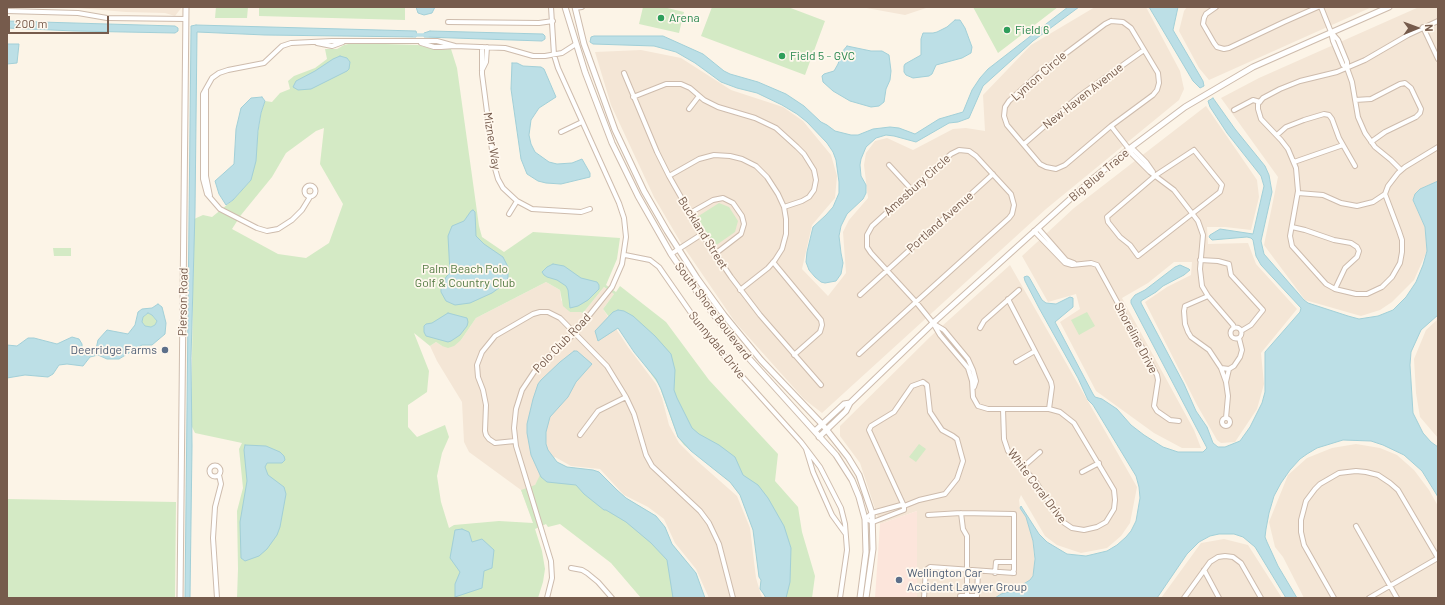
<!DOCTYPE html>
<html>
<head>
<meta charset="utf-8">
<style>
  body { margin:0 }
  #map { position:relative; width:1445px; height:605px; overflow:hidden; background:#fcf4e7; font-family:Barlow,sans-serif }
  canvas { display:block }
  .frame { position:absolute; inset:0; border:8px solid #765b4c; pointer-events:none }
  .north { position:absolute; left:1397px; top:8px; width:40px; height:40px; -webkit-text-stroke:3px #fff8ee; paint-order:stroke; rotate:89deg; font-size:11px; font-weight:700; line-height:16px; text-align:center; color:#765b4c }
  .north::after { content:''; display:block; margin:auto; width:14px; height:18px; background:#765b4c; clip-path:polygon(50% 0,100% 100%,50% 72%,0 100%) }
  .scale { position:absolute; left:8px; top:16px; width:101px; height:18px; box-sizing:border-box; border:2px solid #765b4c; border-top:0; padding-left:5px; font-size:12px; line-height:14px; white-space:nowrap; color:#765b4c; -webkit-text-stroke:3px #fff8ee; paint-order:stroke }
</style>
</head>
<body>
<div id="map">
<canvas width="1445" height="605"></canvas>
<div class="frame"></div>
<div class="north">N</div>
<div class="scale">200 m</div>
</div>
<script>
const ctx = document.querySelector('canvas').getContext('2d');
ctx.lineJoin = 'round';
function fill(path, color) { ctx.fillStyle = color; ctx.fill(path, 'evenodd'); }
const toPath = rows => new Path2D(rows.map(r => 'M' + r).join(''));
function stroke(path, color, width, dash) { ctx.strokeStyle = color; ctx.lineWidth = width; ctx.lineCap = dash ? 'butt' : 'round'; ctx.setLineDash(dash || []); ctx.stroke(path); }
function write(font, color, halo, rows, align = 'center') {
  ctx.font = font + ' Barlow,sans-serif'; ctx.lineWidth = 3.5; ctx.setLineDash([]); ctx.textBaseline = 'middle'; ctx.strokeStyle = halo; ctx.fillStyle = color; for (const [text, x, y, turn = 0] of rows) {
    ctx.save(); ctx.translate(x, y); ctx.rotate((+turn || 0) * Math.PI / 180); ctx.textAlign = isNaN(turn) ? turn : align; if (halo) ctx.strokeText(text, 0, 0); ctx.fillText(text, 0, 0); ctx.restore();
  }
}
const residential = toPath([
  [7,7,182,7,175,16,165,13,126,12,66,7],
  [861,7,929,7,905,15],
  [1095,7,1146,7,1180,71,1184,89,1179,100,1046,209,822,413,804,399,735,322,681,243,654,197,611,105,595,52,641,50,681,58,731,90,783,107,803,121,831,155,837,176,835,198,812,225,802,269,828,296,846,273,843,232,849,220,868,198,864,165,866,153,875,141,887,138,913,150,953,129,966,128,985,131,983,95,1031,45],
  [1187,7,1372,7,1209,80,1199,68,1179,31,1184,11],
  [1419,7,1438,7,1438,181,1420,189,1415,194,1413,200,1425,227,1427,251,1414,280,1392,302,1380,310,1361,316,1305,300,1264,245,1278,177,1221,98,1259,78],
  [1206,106,1257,180,1259,197,1251,230,1225,227,1207,227,1208,244,1248,243,1256,264,1297,309,1261,353,1264,384,1257,409,1235,442,1221,443,1217,440,1197,405,1145,302,1167,287,1191,275,1192,262,1174,262,1148,283,1122,298,1194,430,1201,448,1182,448,1154,433,1096,391,1060,322,1080,309,1076,294,1048,302,1022,256,1074,208],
  [1010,265,1137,487,1130,523,1121,536,1107,548,1081,553,1057,545,1045,536,1021,495,1019,500,1020,508,1026,517,1033,541,1035,571,1031,580,1012,591,1001,594,995,598,917,598,917,511,880,524,860,463,840,436,840,426,931,336],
  [546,282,560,290,561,300,570,312,580,312,583,313,604,287,614,294,603,309,628,347,656,384,662,398,669,425,679,443,695,459,737,496,750,528,756,578,761,595,763,598,709,598,696,569,675,543,664,519,648,507,624,495,600,469,571,466,555,457,535,485,534,524,521,490,469,452,464,442,462,402,437,361,430,346,436,342,442,346,461,340,476,318],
  [1438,319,1438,438,1420,417,1416,393,1414,359,1426,330],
  [1356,444,1380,448,1397,455,1414,470,1429,490,1438,506,1438,598,1304,598,1283,557,1275,547,1269,522,1288,475,1307,458,1332,448],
  [1224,539,1248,545,1282,598,1161,598,1201,543]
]);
const commercial = toPath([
  [917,511,917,598,875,598,880,524]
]);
const green = toPath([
  [216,7,248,7,247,18,215,18],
  [259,7,405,7,405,20,259,16],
  [643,7,663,7,684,12,679,33,639,24],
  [712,7,788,7,825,21,805,75,701,36],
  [973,7,1058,7,998,53],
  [353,43,418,45,436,50,451,49,457,68,479,226,482,237,504,252,533,232,620,238,617,259,606,285,616,292,620,286,666,322,709,380,778,454,775,481,798,507,802,532,815,576,812,598,766,598,763,593,760,589,761,580,759,577,753,530,740,495,730,482,684,445,678,437,673,424,659,385,618,328,598,341,595,331,609,317,603,309,614,294,604,287,583,313,580,312,570,312,563,306,560,290,546,282,476,318,461,340,454,346,448,348,442,346,436,342,430,346,414,333,429,371,427,392,408,405,408,427,417,437,445,425,449,437,442,453,437,476,441,502,449,528,454,525,499,521,533,523,521,490,535,485,541,473,552,457,557,462,567,467,593,470,599,472,617,490,626,498,656,516,665,527,672,544,696,573,705,598,641,598,611,563,560,524,548,527,546,524,535,529,542,551,545,569,543,582,538,598,237,598,238,569,237,511,243,488,239,449,242,443,195,433,191,425,194,219,203,215,212,217,233,200,251,180,261,113,265,101,272,102,280,93,290,89,288,81,294,76,315,68,327,59,325,49,337,49,344,45],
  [324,128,320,164,343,204,329,243,306,258,278,254,232,229,241,215,272,177,286,153,316,131],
  [719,203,729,207,738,221,735,232,715,246,697,217],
  [53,248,71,248,71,256,54,256],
  [1087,312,1095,326,1079,335,1071,320],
  [148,313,152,315,157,321,155,325,151,327,145,326,142,322,143,317],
  [919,444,926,449,916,462,909,457],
  [7,499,176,502,175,598,7,598]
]);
const water = toPath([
  [416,7,435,7,432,13,424,15,418,13,416,7],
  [1068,7,1079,7,1033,41,983,86,969,118,958,122,949,123,916,142,894,136,886,135,876,138,866,147,861,159,860,165,861,176,866,185,866,193,863,199,847,214,841,226,839,236,841,253,843,263,841,274,836,281,825,283,821,282,815,277,809,270,806,262,807,252,813,227,826,215,833,207,839,193,839,182,836,160,833,152,827,143,807,122,797,114,782,105,757,93,737,88,721,82,695,63,676,52,654,46,593,44,590,42,591,37,594,36,663,36,703,54,724,71,730,74,758,82,786,94,804,106,821,122,827,125,835,131,851,135,858,135,873,129,890,127,899,128,915,134,939,119,963,112,972,90,980,78,988,69,1068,7],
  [1149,7,1178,7,1173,30,1203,81,1204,86,1200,88,1193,81,1149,7],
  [955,20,960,20,965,28,972,47,971,53,962,58,936,65,932,74,929,76,913,78,906,75,904,72,904,66,905,64,921,55,921,39,923,33,933,33,937,32,947,27,955,20],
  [7,21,175,26,178,28,178,31,175,33,74,31,7,28,7,21],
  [196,25,416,31,417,35,416,37,265,35,197,32,195,211,191,358,192,446,190,598,185,598,191,30,191,26,196,25],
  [430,31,543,34,545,36,545,39,542,41,424,37,424,33,430,31],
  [7,44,19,44,17,63,7,64,7,44],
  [847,46,871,51,882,51,889,55,891,71,890,80,886,89,884,102,879,106,871,107,850,101,833,91,823,82,822,76,824,74,834,71,838,64,842,52,847,46],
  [340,56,347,58,350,62,349,69,347,71,311,89,298,90,293,87,296,81,315,71,333,59,340,56],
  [512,63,517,63,523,66,541,67,544,69,556,97,539,108,531,120,529,135,531,144,535,152,549,162,557,164,572,163,582,159,590,173,590,177,561,184,546,183,538,181,527,174,521,159,511,89,512,63],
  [262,97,265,101,261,113,258,131,256,161,251,180,233,200,226,205,219,194,215,181,234,164,236,129,241,108,251,98,262,97],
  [1213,98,1235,129,1265,166,1269,175,1272,192,1261,241,1264,254,1304,300,1308,303,1348,316,1359,319,1378,316,1393,310,1406,297,1416,282,1423,265,1427,251,1425,227,1413,200,1415,194,1420,189,1438,181,1438,315,1421,330,1411,352,1410,365,1413,413,1423,433,1431,442,1438,447,1438,497,1422,471,1404,455,1383,445,1371,441,1343,440,1317,448,1307,454,1300,459,1290,470,1281,483,1274,496,1269,513,1266,529,1265,537,1267,542,1278,566,1297,598,1286,598,1255,547,1243,537,1234,534,1219,534,1210,536,1199,542,1187,554,1157,598,995,598,1001,594,1012,591,1030,580,1033,576,1035,559,1033,541,1026,517,1020,508,1021,506,1039,534,1047,542,1067,554,1086,556,1107,551,1117,545,1126,537,1131,531,1136,521,1140,498,1139,487,1136,476,1093,405,1088,400,1078,378,1039,308,1025,281,1024,277,1027,276,1029,277,1042,300,1046,303,1056,304,1070,297,1073,298,1073,307,1055,322,1093,394,1095,397,1102,399,1117,409,1131,425,1144,435,1163,447,1178,452,1203,452,1207,448,1131,303,1131,300,1135,295,1145,290,1175,267,1180,265,1189,269,1190,270,1184,275,1163,286,1156,292,1141,301,1141,303,1184,384,1196,411,1207,427,1213,443,1218,447,1225,447,1240,441,1250,427,1262,403,1265,392,1265,352,1300,312,1301,308,1261,265,1256,256,1253,240,1251,238,1247,237,1212,240,1209,237,1210,235,1220,229,1253,234,1264,186,1261,176,1227,133,1210,107,1208,101,1213,98],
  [473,210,475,212,476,236,484,244,503,257,508,267,508,278,503,285,492,293,470,303,455,305,446,301,441,292,441,289,446,277,450,273,448,236,452,226,464,221,471,211,473,210],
  [553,264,564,266,581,278,597,282,599,285,599,289,588,300,578,306,570,308,568,290,566,286,557,280,547,277,544,275,542,272,547,267,553,264],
  [158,304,162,307,166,323,165,334,152,345,142,345,119,359,107,359,98,355,90,357,83,366,67,364,59,365,53,374,48,377,25,375,7,378,7,345,17,346,28,338,34,338,57,344,72,337,79,339,82,344,82,351,86,353,96,349,98,340,107,330,128,334,135,325,138,312,142,309,152,308,158,304],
  [148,313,152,315,157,321,155,325,151,327,145,326,142,322,143,317,148,313],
  [618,310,624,311,633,316,655,336,671,354,675,370,674,390,677,398,692,428,699,434,719,445,735,457,743,475,758,485,768,498,784,526,791,548,790,582,786,598,766,598,763,593,760,589,761,580,759,577,753,530,740,495,730,482,691,451,678,437,661,389,656,379,634,352,618,328,598,341,595,331,613,312,618,310],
  [448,313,467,318,468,322,467,326,460,335,451,341,448,342,426,336,424,332,424,326,426,324,432,323,448,313],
  [574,351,577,351,592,364,576,382,568,397,550,417,546,432,546,444,548,450,557,462,567,467,593,470,599,472,617,490,626,498,656,516,665,527,672,544,696,573,705,598,673,598,667,560,651,543,626,522,606,510,604,510,584,494,576,485,547,482,541,477,531,455,527,433,527,424,533,399,538,384,541,380,560,362,574,351],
  [245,445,266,446,280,452,284,456,285,460,282,463,267,463,265,467,268,475,284,487,286,494,280,527,277,535,267,549,259,556,245,561,241,558,240,522,247,481,244,450,245,445],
  [462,529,469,532,472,542,482,539,494,550,492,568,484,571,482,588,455,597,455,584,460,572,450,558,455,530,462,529]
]);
const canal = toPath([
  [414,35,428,35]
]);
const minor = toPath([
  [1216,7,1206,14,1204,18,1203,24,1214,43,1217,47,1224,49,1229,48,1284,22,1318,7],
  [1321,7,1331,32,1338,40,1347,62,1347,68],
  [575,8,582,7],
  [7,11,78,13,107,18,186,19],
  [1111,21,1123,22,1131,28,1158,73,1159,83,1157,90,1153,95,1111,126,1065,165,1056,169,1046,167,1040,164,1007,125,1004,116,1005,107,1009,101,1041,72,1105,24,1111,21],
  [1438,21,1408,35,1365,60,1337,72,1300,81,1280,89,1263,98,1258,104,1258,109,1261,119,1281,140,1288,149,1296,168,1298,191,1290,236,1292,246,1326,284,1335,289,1356,294,1367,294,1382,287,1392,277,1400,263,1402,252,1402,240,1399,231,1385,194,1388,186,1398,173,1405,167,1438,147],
  [448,22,539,23,553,21],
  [1423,27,1438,59],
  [1331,32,1333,41,1343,65,1347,68,1352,82,1358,117,1365,133,1375,147,1391,160,1401,170],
  [317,43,332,46,343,42],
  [421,43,434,47,441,47,455,46,505,48,533,56,545,56,562,53,576,44],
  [482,47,482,74,494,165,498,179,503,188,517,201,532,209,581,212,590,209],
  [482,70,486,62,487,47],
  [624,73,657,152,669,176,702,234,731,277,760,315,821,385],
  [206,90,206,176,210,196],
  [633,97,666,84,681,84,690,88,704,100,718,107,755,118,776,128,797,147,804,154,814,170,816,180,814,190,809,197,802,201,784,207],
  [1355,100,1371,99,1400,84,1405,83,1411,88,1421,109,1420,113,1416,117,1385,132,1371,142],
  [689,109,699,96],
  [1234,110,1253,100,1260,102],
  [1111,126,1129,149,1129,151,1150,172,1174,190,1198,221,1203,235,1200,269,1202,286,1208,296,1233,325,1234,328],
  [561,132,582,122],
  [1277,135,1286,127,1304,120,1324,114,1329,115,1332,119,1339,138,1355,166],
  [1024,144,1078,97,1144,50],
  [1129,149,1134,150,1146,162,1153,172],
  [1194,150,1222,185,1220,192,1138,256,1130,245,1120,237,1108,222,1107,217,1156,175,1194,150],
  [1294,162,1343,145],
  [889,165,912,190],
  [669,176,699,159,714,155,730,156,742,159,756,166,767,177,778,194,784,207,786,219,786,234,782,249,775,260,768,268,740,290],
  '304.5 191a5.5 5.5 0 1 1 11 0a5.5 5.5 0 1 1-11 0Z',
  [1298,193,1323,195,1341,203,1357,206,1373,202,1385,194],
  [310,197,302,210,292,220,278,229,267,231,257,228,220,209,207,194,203,179,203,94,212,78,219,73,228,70,264,63,282,46,291,43,332,41,437,41,455,46],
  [690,213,713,200,723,198,733,203,742,216,744,224,741,234,715,254],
  [509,214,517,201],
  [1292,227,1305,230,1334,240,1351,243,1357,247,1359,251,1357,257,1345,268,1335,289],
  [1038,228,1066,260,1074,263],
  [1034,231,1065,263,1072,265,1091,263,1097,265,1157,375,1158,380,1154,406,1157,411,1170,420,1179,421],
  [671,254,702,234],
  [625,255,650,260,659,267,691,313,723,355,801,442,820,467,841,508,845,524,847,550,840,598],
  [1200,260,1218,261,1229,264,1231,275,1263,310,1251,325,1241,331],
  [773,262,821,320,822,325,820,332,794,355],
  [860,295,993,174],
  [1208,296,1185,306,1184,311,1185,324,1188,332,1191,337,1209,350,1221,368,1226,382,1228,396,1226,418],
  [1008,299,1051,382,1052,387,1049,409],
  [934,324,944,330,968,359,973,370,976,381,974,387],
  '1230.5 333a5.5 5.5 0 1 1 11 0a5.5 5.5 0 1 1-11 0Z',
  [980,328,984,321,1019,290],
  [859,354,916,302,1009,218,1012,214,1014,205,1011,194,976,156,969,151,959,150,951,154,872,226,867,235,867,247,871,253,916,302,933,323,940,335,968,368,972,381,973,397,978,406,988,409,1049,409,1060,412,1074,423,1114,490,1115,500,1114,509,1106,522,1097,527,1084,530,1072,528,1060,520,1036,482,1008,451,1004,439,1003,409],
  [1016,362,1035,351],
  [1221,368,1229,369,1234,366,1240,357,1242,350,1239,338],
  [923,382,927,385,930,412,942,430,953,436,957,439,963,461,957,479,945,494,919,500,904,506,869,430,871,426,894,412,912,386,923,382],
  [1226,382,1229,369],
  '1222 422a4 4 0 1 1 8 0a4 4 0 1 1-8 0Z',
  [580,435,598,411,626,397],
  [515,441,495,443,489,439,486,435,485,431,486,405,483,390,478,377,477,365,482,352,495,336,533,314,540,312,548,312,560,318,607,366,626,397,634,414,646,455,652,466,700,511,709,523,719,544,733,598],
  [806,449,813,472,832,515,845,533],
  '209.5 471a5.5 5.5 0 1 1 11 0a5.5 5.5 0 1 1-11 0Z',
  [1023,467,1040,452],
  [1082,472,1099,463],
  [901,505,904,506,904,510,873,522,865,519,872,513,901,505],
  [961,513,963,529,967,536,967,596],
  [928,515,961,513,1014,514,1014,570,1012,573],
  [1356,526,1397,598],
  [571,568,582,570,587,573,598,582,612,598],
  [1204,570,1219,598],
  [995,573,996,562,1014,562],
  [960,596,977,596,978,571],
  [217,598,213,538,215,507,221,484,219,475],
  [547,598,552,578,551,561,516,446,514,428,516,409,522,390,536,369,575,333,612,287,622,264,626,237,624,218,619,203,558,68,554,55,551,7],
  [924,598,926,570,930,567,1014,573],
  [1184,598,1210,562,1218,557,1225,556,1233,557,1241,563,1261,598],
  [1334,598,1304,545,1301,532,1301,520,1306,501,1315,489,1320,484,1339,473,1356,471,1366,472,1378,475,1390,483,1398,490,1438,558,1369,598]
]);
const tertiary = toPath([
  [565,7,585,72,612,143,638,196,671,254,704,302,736,344,836,455,852,480,859,497,865,519,866,552,860,598],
  [575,7,584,44,615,130,644,191,667,231,697,278,724,315,761,360,822,424,848,457,859,475,872,513,873,549,866,598],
  [815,431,844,404,850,403],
  [819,437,846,411,850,403,933,323,1089,182,1129,149,1185,107,1253,67,1389,7],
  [180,598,186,7]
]);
const markers = [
  [661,18,4,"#2e9e5b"],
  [1007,30,4,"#2e9e5b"],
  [782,56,4,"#2e9e5b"],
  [165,350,4,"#5c6f8a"],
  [899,580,4,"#5c6f8a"]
];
const leisureNames = [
  ["Arena",669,18],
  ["Field 6",1015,30],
  ["Field 5 - GVC",790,56]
];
const streetNames = [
  ["Lynton Circle",1039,76,-41],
  ["New Haven Avenue",1083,96,-38],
  ["Mizner Way",492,141,81],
  ["Big Blue Trace",1099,175,-40],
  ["Amesbury Circle",917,185,-42],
  ["Portland Avenue",940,222,-42],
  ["Buckland Street",703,233,58],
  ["Pierson Road",183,302,-89],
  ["South Shore Boulevard",713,311,53],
  ["Shoreline Drive",1136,338,62],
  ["Polo Club Road",562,343,-46],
  ["Sunnydale Drive",717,345,51],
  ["White Coral Drive",1037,486,53]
];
const parkNames = [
  ["Palm Beach Polo",465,269],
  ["Golf & Country Club",465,283]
];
const serviceNames = [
  ["Deerridge Farms",157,350],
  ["Wellington Car",907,573,"left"],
  ["Accident Lawyer Group",907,587,"left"]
];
fill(residential, '#f4e6d6');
fill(commercial, '#fce5db');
fill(green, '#d4eac5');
fill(water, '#bcdfe6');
stroke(water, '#a2cfd7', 1);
stroke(canal, '#bcdfe6', 3.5);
stroke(minor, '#cebcad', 6);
stroke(tertiary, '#cebcad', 7);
stroke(minor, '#fff', 4);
stroke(tertiary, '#fff', 5);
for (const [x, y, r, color] of markers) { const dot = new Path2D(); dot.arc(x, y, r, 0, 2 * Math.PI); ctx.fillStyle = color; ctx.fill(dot); stroke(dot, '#fff8ee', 1.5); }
write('12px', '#27864d', '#fff8ee', leisureNames, 'left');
write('12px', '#765b4c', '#fff8ee', streetNames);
write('12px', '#547b43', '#fff8ee', parkNames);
write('12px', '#4e5e75', '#fff8ee', serviceNames, 'right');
</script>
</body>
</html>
